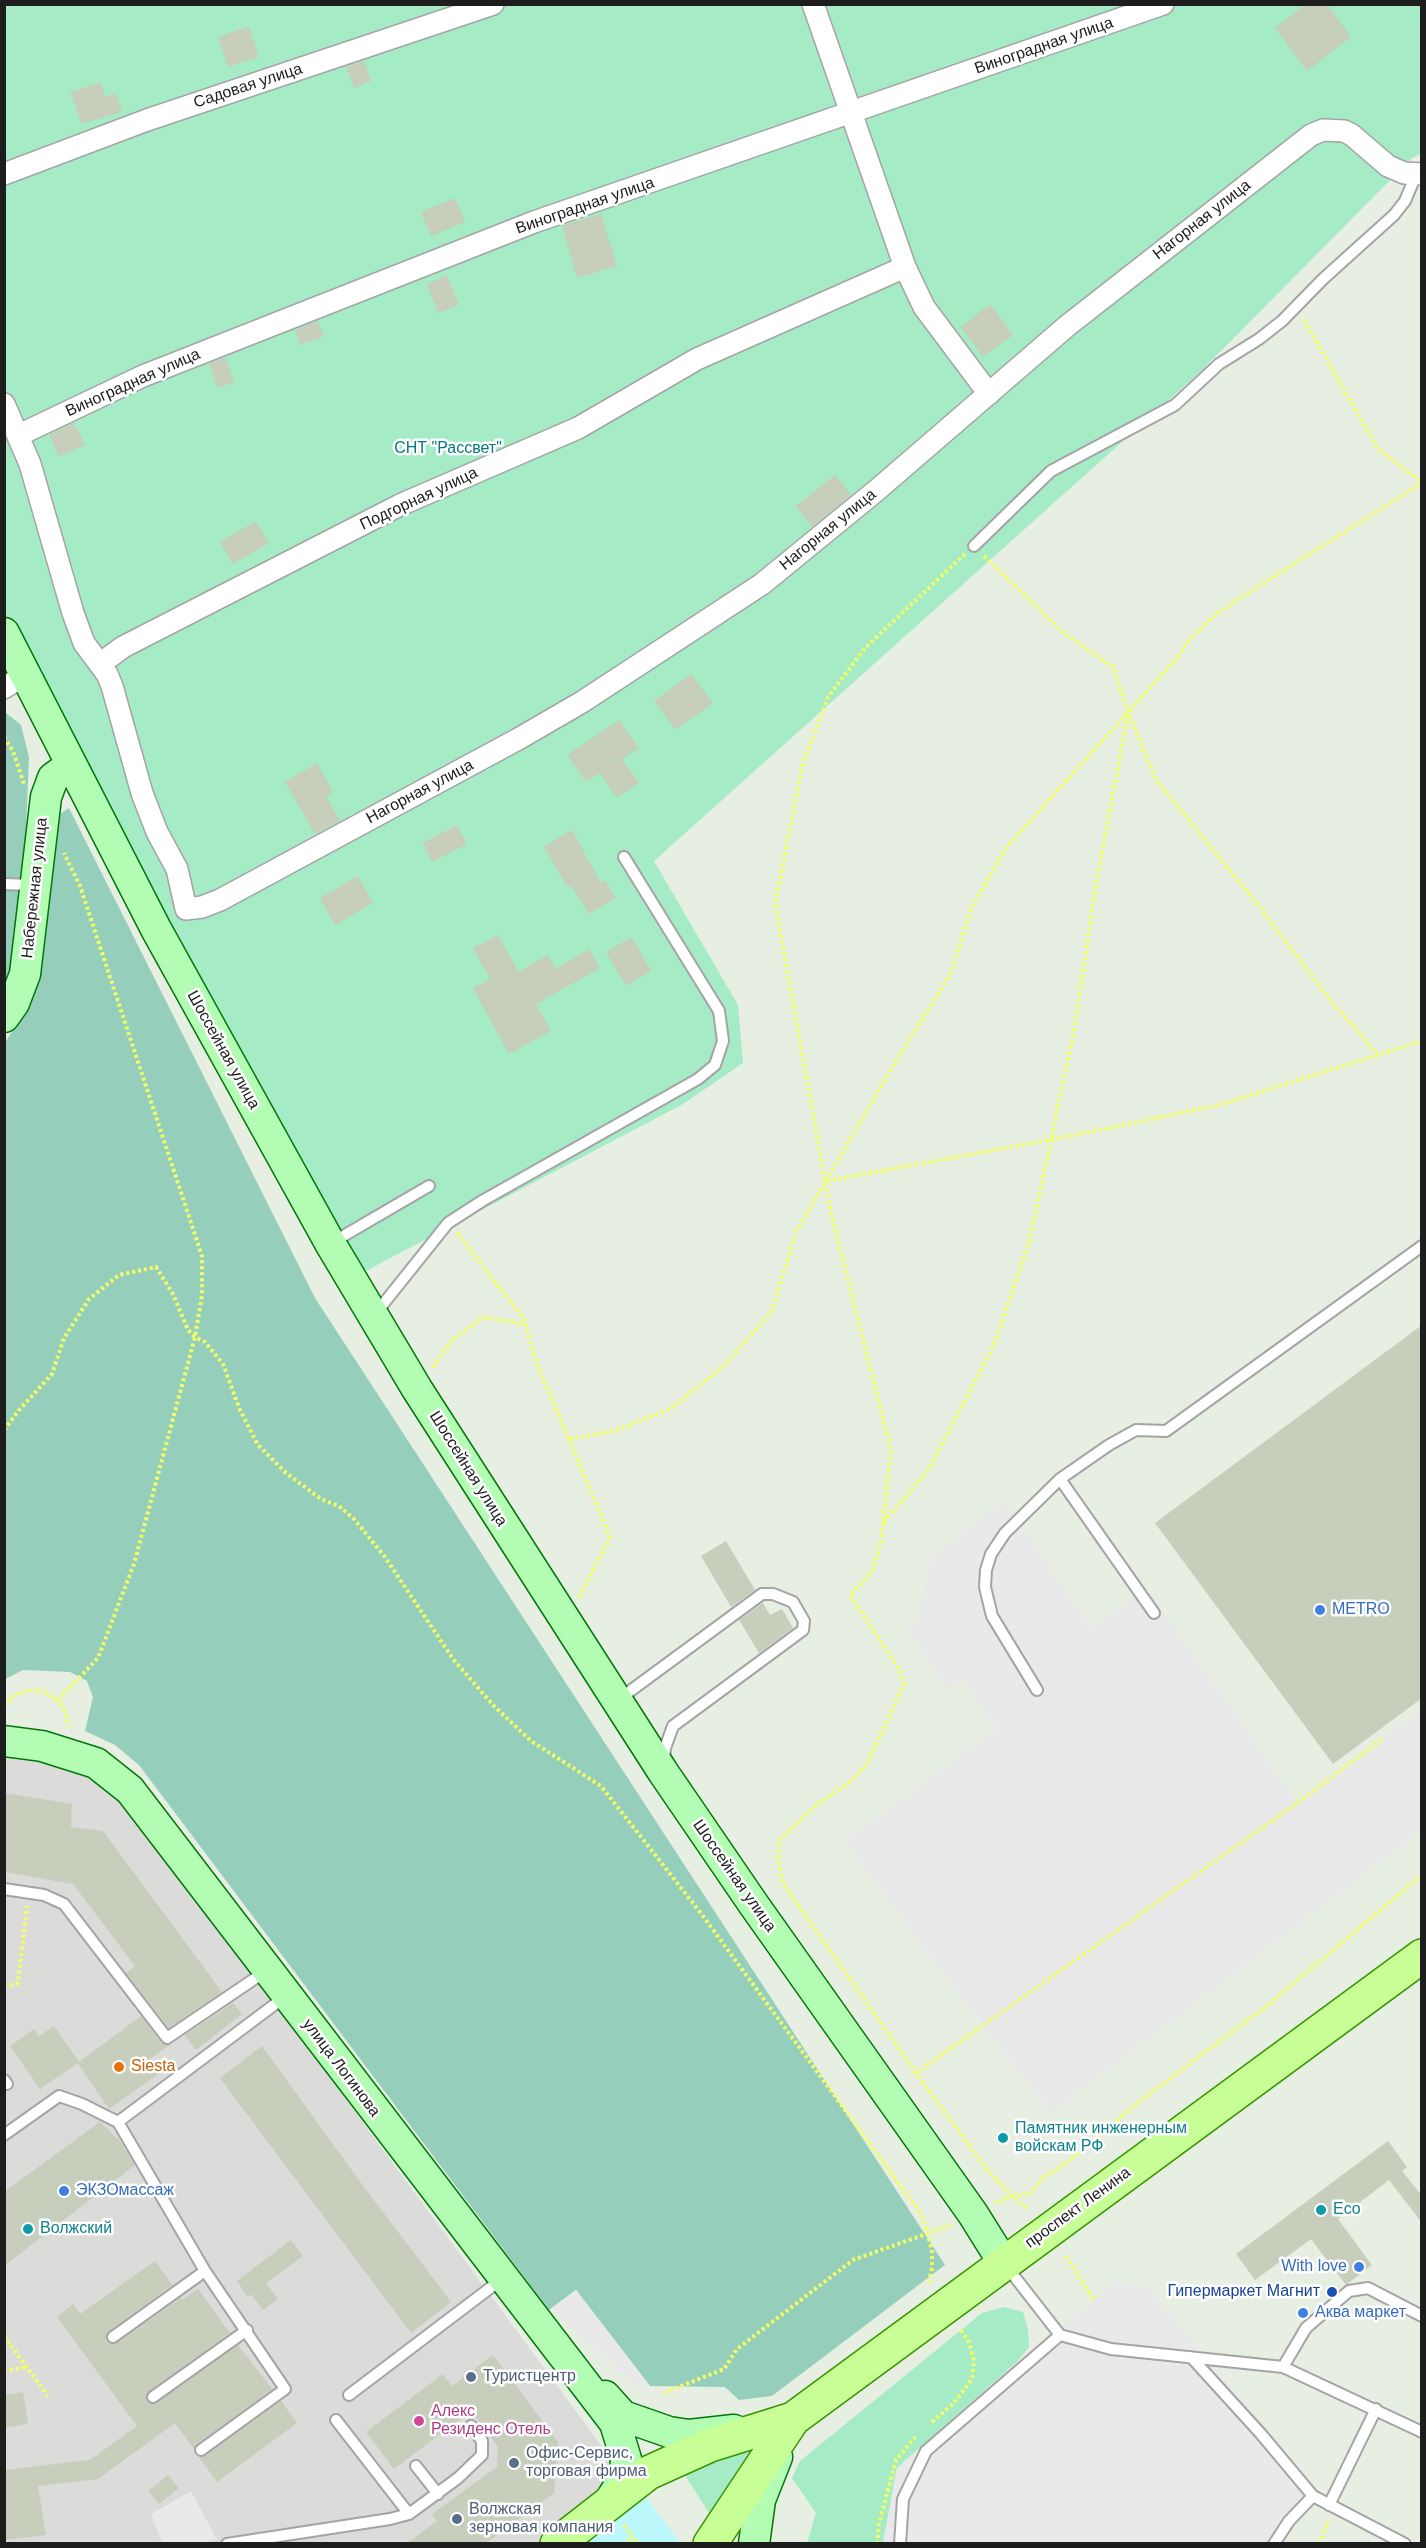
<!DOCTYPE html>
<html>
<head>
<meta charset="utf-8">
<style>
  body { margin:0 }
  #map { position:relative; width:1426px; height:2548px; overflow:hidden; background:#e7eee2; font-family:Arial,sans-serif }
  canvas { display:block }
  .frame { position:absolute; inset:0; border:6px solid #1d1d1d; pointer-events:none }
</style>
</head>
<body>
<div id="map">
<canvas width="1426" height="2548"></canvas>
<div class="frame"></div>
</div>
<script>
const ctx = document.querySelector('canvas').getContext('2d');
ctx.lineJoin = 'round';
function fill(path, color) { ctx.fillStyle = color; ctx.fill(path, 'evenodd'); }
const toPath = rows => new Path2D(rows.map(r => 'M' + r).join(''));
function stroke(path, color, width, dash) { ctx.strokeStyle = color; ctx.lineWidth = width; ctx.lineCap = dash ? 'butt' : 'round'; ctx.setLineDash(dash || []); ctx.stroke(path); }
function write(font, color, halo, rows, align = 'center') {
  ctx.font = font + ' Arial,sans-serif'; ctx.lineWidth = 5; ctx.setLineDash([]); ctx.textBaseline = 'middle'; ctx.strokeStyle = halo; ctx.fillStyle = color; for (const [text, x, y, turn = 0] of rows) {
    ctx.save(); ctx.translate(x, y); ctx.rotate((+turn || 0) * Math.PI / 180); ctx.textAlign = isNaN(turn) ? turn : align; if (halo) ctx.strokeText(text, 0, 0); ctx.fillText(text, 0, 0); ctx.restore();
  }
}
const residential = toPath([
  [4,1752,85,1769,119,1792,623,2475,537,2543,5,2544]
]);
const grass = toPath([
  [4,5,1421,5,1421,154,1412,158,1200,372,654,861,738,1005,743,1063,683,1104,358,1275,5,623],
  [1004,2307,1023,2312,1028,2329,1029,2347,1018,2361,897,2468,883,2543,807,2543,816,2513,792,2478,800,2461,982,2313],
  [773,2430,710,2515,682,2470]
]);
const forest = toPath([
  [5,712,21,725,29,757,22,923,11,981,5,991],
  [69,808,315,1298,945,2265,772,2396,739,2400,725,2387,650,2386,576,2290,549,2310,139,1765,115,1745,85,1731,93,1697,87,1681,70,1672,23,1670,5,1679,4,1044,28,1007,52,819]
]);
const park = toPath([
  [642,2497,647,2498,679,2541,678,2544,571,2544]
]);
const parking = toPath([
  [1004,1501,1091,1628,1146,1588,1297,1803,1421,1709,1421,1831,1052,2112,981,2024,845,1841,998,1729,964,1681,949,1689,906,1625,916,1621,932,1557],
  [1118,2282,1148,2288,1314,2485,1274,2543,883,2544,897,2468,1018,2361],
  [576,2290,650,2386,631,2382,563,2320,549,2310],
  [191,2491,217,2540,200,2543,162,2543,151,2514]
]);
const building = toPath([
  [1306,4,1327,4,1351,37,1307,71,1275,28],
  [249,26,259,57,228,67,218,37],
  [364,61,371,81,354,88,346,67],
  [101,82,105,97,116,93,122,112,81,124,71,92],
  [455,198,465,222,431,236,421,212],
  [601,214,617,266,577,278,562,226],
  [447,275,459,305,438,313,427,284],
  [990,304,1013,335,983,357,961,327],
  [318,321,324,336,300,345,295,330],
  [226,357,234,382,217,388,209,364],
  [74,423,85,445,59,457,49,435],
  [835,475,851,495,812,527,796,506],
  [256,521,269,543,233,564,220,542],
  [691,674,713,703,676,730,654,701],
  [619,720,639,748,622,759,639,783,617,798,600,773,586,782,567,755],
  [317,763,333,792,326,796,340,821,315,834,285,782],
  [457,825,467,844,432,862,423,843],
  [572,830,601,883,605,880,616,898,589,914,571,885,567,887,544,846],
  [358,876,373,903,335,925,320,898],
  [498,935,519,972,548,955,556,969,589,949,600,968,536,1004,551,1031,509,1054,473,988,490,979,473,948],
  [632,937,651,971,626,986,606,952],
  [1422,1325,1422,1698,1333,1764,1155,1523],
  [726,1541,755,1590,731,1607,701,1556],
  [763,1603,770,1615,782,1609,793,1628,759,1653,739,1620],
  [4,1793,72,1804,71,1827,103,1831,222,1992,169,2028,126,1973,135,1966,73,1884,4,1872],
  [233,2003,242,2014,196,2050,185,2035],
  [141,2016,161,2043,170,2045,151,2058,161,2072,109,2109,78,2063,40,2089,10,2046,34,2029,39,2036,54,2026,79,2062],
  [262,2046,361,2183,451,2302,411,2333,220,2078],
  [100,2122,119,2140,135,2165,4,2266,4,2192],
  [1388,2141,1407,2167,1402,2171,1422,2196,1422,2223,1389,2180,1338,2219,1372,2265,1355,2278,1346,2285,1311,2239,1255,2280,1236,2254],
  [291,2240,303,2256,266,2283,278,2299,263,2310,251,2294,248,2297,237,2281],
  [155,2261,172,2285,109,2331,106,2337,107,2342,113,2344,117,2343,181,2298,182,2300,198,2289,230,2333,149,2391,146,2397,147,2402,153,2404,157,2403,238,2345,272,2389,197,2444,194,2449,175,2423,98,2479,38,2486,46,2535,4,2540,4,2470,90,2460,137,2426,57,2317,73,2304,80,2314],
  [493,2355,558,2442,554,2493,485,2544,406,2544,437,2521,432,2514,497,2467,498,2447,471,2411,394,2469,366,2432,443,2374,452,2386],
  [23,2392,28,2424,4,2428,4,2395],
  [281,2401,297,2423,217,2482,199,2457,205,2456],
  [168,2475,179,2488,159,2504,148,2491]
]);
const path = toPath([
  [1304,320,1378,449,1422,482],
  [965,554,865,648,828,697,803,763,775,903,831,1213,891,1450,881,1541,872,1572,850,1595,899,1669,904,1684,867,1764,848,1784,820,1802,780,1839,778,1856,782,1882,916,2073,987,2170,1012,2196,1029,2210],
  [984,556,1065,634,1113,667,1128,712,1156,780,1259,906,1327,996,1377,1054],
  [4,737,13,751,24,784],
  [827,1181,1080,1134,1219,1105,1422,1041],
  [457,1233,524,1319,535,1359,610,1537,579,1598],
  [433,1367,452,1340,483,1317,525,1324],
  [4,1430,20,1409,52,1374,64,1338,89,1299,119,1275,156,1267,173,1294,188,1330,195,1337,205,1342,223,1364,240,1410,258,1445,286,1473,321,1499,339,1506,354,1519,385,1557,453,1659,493,1705,531,1741,601,1786,700,1912,922,2215,932,2250,932,2268,929,2281,931,2285],
  [569,1439,614,1431,670,1409,724,1366,772,1311,796,1232,896,1061,950,975,971,909,1006,848,1176,659,1189,640,1210,619,1237,600,1422,483],
  [884,1522,929,1469,994,1345,1030,1239,1074,1031,1096,885,1128,713],
  [58,1700,98,1658,134,1564,195,1337,202,1295,202,1256,80,886,64,853],
  [4,1706,12,1697,22,1692,33,1690,44,1691,61,1704,66,1714,68,1727],
  [4,1987,18,1983,27,1906],
  [916,2073,1297,1803,1384,1738],
  [995,2203,1012,2196,1030,2193,1044,2177,1069,2161,1140,2101,1268,2005,1422,1875],
  [1066,2256,1094,2300],
  [4,2336,48,2396],
  [4,2371,26,2367],
  [664,2393,724,2369,737,2349,853,2260,951,2225],
  [932,2422,954,2403,972,2379,974,2361,969,2342,960,2329],
  [624,2525,638,2544],
  [623,2544,633,2537],
  [877,2544,879,2524,896,2460,915,2437],
  [1319,2544,1329,2520]
]);
const lane = toPath([
  [974,546,1051,471,1175,405,1219,364,1259,339,1282,321,1323,279,1394,215,1405,201,1416,175],
  [4,884,32,885],
  [333,1242,429,1186],
  [376,1313,448,1223,482,1201,698,1079,715,1065,723,1041,719,1011,624,857],
  [1060,1479,1154,1613],
  [1037,1690,992,1616,985,1587,986,1570,991,1554,1005,1533,1060,1479,1109,1445,1136,1430,1166,1431,1422,1246],
  [618,1700,762,1594,773,1594,793,1602,804,1621,803,1630,673,1726,665,1748,664,1760],
  [4,1889,44,1895,64,1904,167,2038,266,1971],
  [4,2080,7,2084],
  [118,2122,286,1996],
  [4,2135,59,2096,82,2104,118,2122,205,2271,285,2389,201,2450],
  [1007,2267,1060,2335,1111,2349,1283,2367,1422,2432],
  [113,2337,205,2271],
  [1191,2357,1261,2434,1313,2496,1405,2544],
  [1283,2367,1306,2328,1349,2291,1368,2288,1422,2316],
  [349,2395,502,2279],
  [153,2397,247,2330],
  [336,2420,409,2514],
  [416,2466,438,2494],
  [1329,2505,1376,2409],
  [227,2544,390,2519,409,2514,458,2478,482,2455,482,2441,471,2426],
  [900,2544,903,2499,926,2451,1060,2335],
  [1274,2544,1289,2521,1313,2496]
]);
const street = toPath([
  [813,4,905,267,924,307,989,394],
  [4,174,147,120,493,4],
  [4,404,30,464,73,613,84,643,107,674,112,686,142,793,157,832,177,869,186,909],
  [19,435,143,376,534,222,1163,4],
  [100,664,123,647,400,505,578,428,697,359,905,267],
  [4,688,26,674],
  [186,909,202,907,220,900,520,738,582,702,762,584,877,490,1067,326,1311,135,1323,130,1344,131,1352,135,1388,166,1404,173,1422,174]
]);
const secondary = toPath([
  [4,633,156,929,330,1243,417,1389,663,1772,754,1905,973,2214,1003,2262],
  [4,1017,14,1003,25,974,46,797,53,778,71,765],
  [4,1741,42,1746,96,1763,130,1790,615,2423,626,2459,625,2476,608,2504],
  [605,2396,623,2416,669,2432,689,2435,734,2430],
  [754,2544,760,2500,777,2457]
]);
const primary = toPath([
  [557,2544,648,2473,710,2445,793,2419,1422,1956],
  [710,2544,793,2419]
]);
const markers = [
  [1320,1610,6,"#3f7fe0"],
  [119,2067,6,"#e8710a"],
  [1003,2138,6,"#0f9aa8"],
  [64,2191,6,"#3f7fe0"],
  [1321,2210,6,"#0f9aa8"],
  [28,2229,6,"#0f9aa8"],
  [1359,2267,6,"#3f7fe0"],
  [1332,2292,6,"#1a4fb4"],
  [1303,2313,6,"#3f7fe0"],
  [471,2377,6,"#5c6f8a"],
  [419,2421,6,"#d1479c"],
  [514,2463,6,"#5c6f8a"],
  [457,2519,6,"#5c6f8a"]
];
const streetNames = [
  ["Виноградная улица",1044,46,-19],
  ["Садовая улица",248,86,-18],
  ["Виноградная улица",585,206,-19],
  ["Нагорная улица",1202,220,-38],
  ["Виноградная улица",133,383,-24],
  ["Подгорная улица",419,499,-25],
  ["Нагорная улица",828,530,-39],
  ["Нагорная улица",420,792,-28],
  ["Набережная улица",35,888,-84],
  ["Шоссейная улица",223,1050,61],
  ["Шоссейная улица",468,1469,58],
  ["Шоссейная улица",734,1876,55],
  ["улица Логинова",341,2068,53],
  ["проспект Ленина",1078,2208,-36]
];
const parkNames = [
  ["СНТ \"Рассвет\"",448,449]
];
const shopNames = [
  ["METRO",1332,1610],
  ["ЭКЗОмассаж",76,2191],
  ["With love",1347,2267,"right"],
  ["Аква маркет",1315,2313]
];
const foodNames = [
  ["Siesta",131,2067]
];
const cultureNames = [
  ["Памятник инженерным",1015,2129],
  ["войскам РФ",1015,2147],
  ["Eco",1333,2210],
  ["Волжский",40,2229]
];
const transitNames = [
  ["Гипермаркет Магнит",1320,2292]
];
const serviceNames = [
  ["Туристцентр",483,2377],
  ["Офис-Сервис,",526,2454],
  ["торговая фирма",526,2472],
  ["Волжская",469,2510],
  ["зерновая компания",469,2528]
];
const hotelNames = [
  ["Алекс",431,2412],
  ["Резиденс Отель",431,2430]
];
fill(residential, '#dbdbda');
fill(grass, '#a5ebc6');
fill(forest, '#95cfbc');
fill(park, '#bcf8fb');
fill(parking, '#e9e9e9');
fill(building, '#c7cebb');
stroke(lane, '#a4a4a4', 14);
stroke(street, '#a4a4a4', 24);
stroke(secondary, '#017709', 33);
stroke(primary, '#379500', 36);
stroke(path, '#f4ff63', 4, [3, 3]);
stroke(lane, '#fff', 10);
stroke(street, '#fff', 21);
stroke(secondary, '#b3fcb4', 30);
stroke(primary, '#c7ff96', 33);
for (const [x, y, r, color] of markers) { const dot = new Path2D(); dot.arc(x, y, r, 0, 2 * Math.PI); ctx.fillStyle = color; ctx.fill(dot); stroke(dot, '#fff', 2); }
write('16px', '#1d1d1d', '#fff', streetNames);
write('16px', '#07787e', '#fff', parkNames);
write('16px', '#366cbe', '#fff', shopNames, 'left');
write('16px', '#c56008', '#fff', foodNames, 'left');
write('16px', '#0d838f', '#fff', cultureNames, 'left');
write('16px', '#164399', '#fff', transitNames, 'right');
write('16px', '#4e5e75', '#fff', serviceNames, 'left');
write('16px', '#b23c85', '#fff', hotelNames, 'left');
</script>
</body>
</html>
